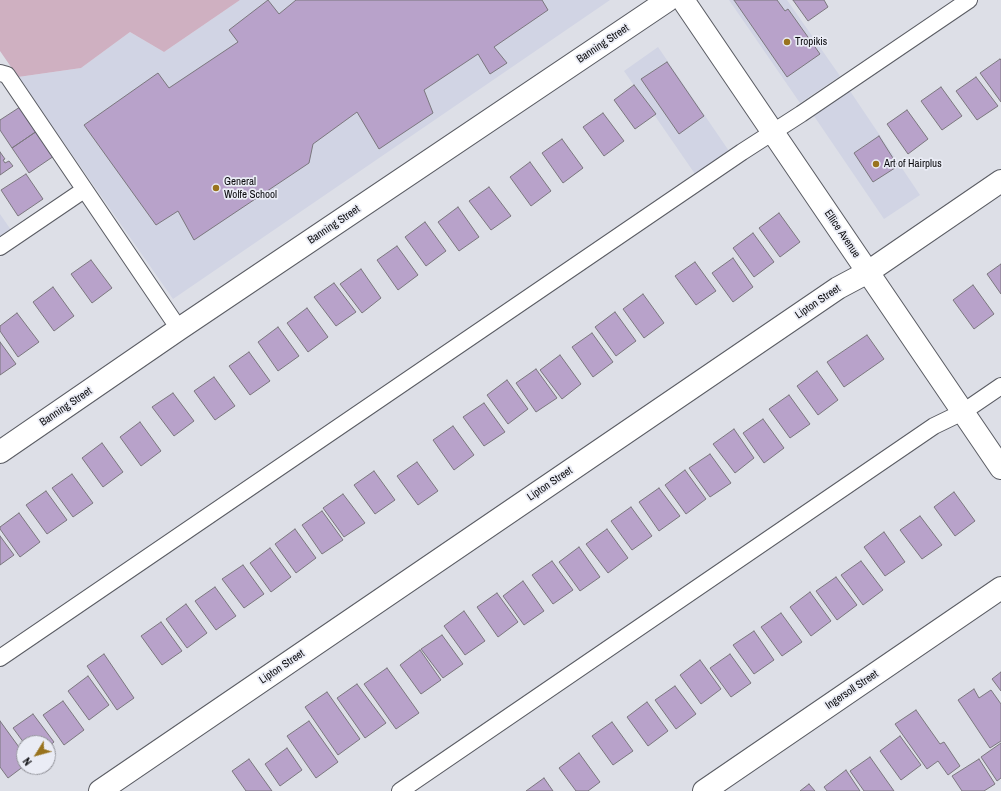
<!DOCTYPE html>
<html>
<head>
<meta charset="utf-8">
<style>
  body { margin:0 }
  #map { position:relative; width:1001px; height:791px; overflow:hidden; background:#dddfe7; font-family:"Archivo Narrow",sans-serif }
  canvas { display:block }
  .north { position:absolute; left:16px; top:735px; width:40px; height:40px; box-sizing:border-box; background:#eaecf5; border:1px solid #919299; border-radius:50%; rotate:233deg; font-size:11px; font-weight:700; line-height:16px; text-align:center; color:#0b0b0e }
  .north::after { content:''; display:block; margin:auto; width:14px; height:18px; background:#99731e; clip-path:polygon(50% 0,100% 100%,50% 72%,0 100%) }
</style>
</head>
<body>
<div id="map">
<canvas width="1001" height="791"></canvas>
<div class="north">N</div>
</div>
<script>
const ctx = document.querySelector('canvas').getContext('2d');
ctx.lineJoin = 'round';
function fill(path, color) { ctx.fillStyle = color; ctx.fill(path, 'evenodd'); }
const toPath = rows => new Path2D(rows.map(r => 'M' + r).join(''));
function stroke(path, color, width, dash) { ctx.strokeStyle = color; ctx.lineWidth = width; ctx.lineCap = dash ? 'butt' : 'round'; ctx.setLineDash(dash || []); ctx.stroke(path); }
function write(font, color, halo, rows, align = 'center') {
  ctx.font = font + ' "Archivo Narrow",sans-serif'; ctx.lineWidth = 3.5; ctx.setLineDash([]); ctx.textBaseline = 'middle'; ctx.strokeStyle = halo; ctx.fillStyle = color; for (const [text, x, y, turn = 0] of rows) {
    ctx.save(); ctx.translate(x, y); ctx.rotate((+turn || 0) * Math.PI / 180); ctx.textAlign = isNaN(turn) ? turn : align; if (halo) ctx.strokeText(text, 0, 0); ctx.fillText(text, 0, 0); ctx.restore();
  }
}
const built = toPath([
  [240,0,610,0,173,299,18,77,81,68,130,32,164,52],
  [729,0,787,0,840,76,800,103],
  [658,47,729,151,695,174,624,71],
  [850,91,920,195,884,219,814,116],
  [0,214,11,230,0,238]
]);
const green = toPath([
  [0,0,240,0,164,52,130,32,81,68,18,77,0,51]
]);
const building = toPath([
  [268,0,279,14,296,0,542,0,548,10,494,47,507,63,490,74,478,54,424,90,433,113,379,149,357,112,313,144,309,163,194,240,178,211,156,225,84,125,158,73,169,88,238,42,229,30,268,0],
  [734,0,777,0,785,11,788,9,820,54,787,77,734,0],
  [793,0,824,0,828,7,808,21,793,0],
  [1000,59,1001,60,1001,102,980,73,1000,59],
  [667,62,704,116,679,134,641,79,667,62],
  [976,77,998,106,977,120,956,91,976,77],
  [634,85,656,114,635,129,614,100,634,85],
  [941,87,962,116,942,130,921,101,941,87],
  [20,107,37,131,12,148,0,130,0,120,20,107],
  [907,110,928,139,908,154,887,124,907,110],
  [603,113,624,141,604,156,583,127,603,113],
  [37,131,54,156,29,173,12,148,37,131],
  [879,136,898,166,873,182,854,153,879,136],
  [562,139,583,168,563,183,542,153,562,139],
  [0,152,5,159,3,160,5,163,9,161,13,166,0,175,0,152],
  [530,162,551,191,531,206,510,177,530,162],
  [26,174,43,199,18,216,1,190,26,174],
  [489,187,511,216,491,230,469,201,489,187],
  [458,207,479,237,459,251,438,222,458,207],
  [779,213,800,242,780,257,759,228,779,213],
  [425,222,446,251,426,266,405,237,425,222],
  [753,233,774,262,754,277,733,248,753,233],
  [397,246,418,275,398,290,377,260,397,246],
  [733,258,753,287,733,302,712,273,733,258],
  [91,260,112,288,92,303,71,274,91,260],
  [695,262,716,291,696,305,675,276,695,262],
  [1001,264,1001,294,987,274,1001,264],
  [361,269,381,298,362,313,340,284,361,269],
  [334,283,356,312,336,326,314,297,334,283],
  [973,285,994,314,974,329,953,300,973,285],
  [53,287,74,316,54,331,33,302,53,287],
  [643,294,664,323,644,338,623,309,643,294],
  [307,308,328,337,308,352,287,323,307,308],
  [615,312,636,341,616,356,595,327,615,312],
  [17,313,39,342,18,357,0,331,0,326,17,313],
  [278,327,299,356,278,371,258,342,278,327],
  [592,333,613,362,593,377,572,347,592,333],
  [867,335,884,359,844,387,827,362,867,335],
  [0,342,16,364,0,375,0,342],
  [249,352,270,381,250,395,229,366,249,352],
  [560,355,581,384,562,399,540,370,560,355],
  [536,369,557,398,536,412,516,383,536,369],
  [817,371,838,400,818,415,797,386,817,371],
  [214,377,235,406,215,420,194,391,214,377],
  [507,380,528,409,508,424,487,395,507,380],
  [173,393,194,421,174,436,152,407,173,393],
  [789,395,810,424,790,438,769,409,789,395],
  [484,403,505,432,484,446,463,417,484,403],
  [763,419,784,448,764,463,743,433,763,419],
  [140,422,161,451,141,466,120,437,140,422],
  [453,426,474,455,454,470,433,440,453,426],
  [734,429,754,458,735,473,713,444,734,429],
  [102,443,123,472,103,487,82,458,102,443],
  [710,454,731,483,710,497,689,468,710,454],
  [417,462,438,491,418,505,397,476,417,462],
  [685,470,706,499,686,514,665,485,685,470],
  [374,471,395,500,375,514,354,485,374,471],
  [72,474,93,503,73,517,52,488,72,474],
  [659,488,680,516,659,531,639,502,659,488],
  [46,491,67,520,47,534,26,505,46,491],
  [954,492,975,521,955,536,934,507,954,492],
  [343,494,365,523,344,537,323,508,343,494],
  [631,507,652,536,632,550,611,521,631,507],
  [322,511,343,540,322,554,302,525,322,511],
  [19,513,40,542,20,557,0,529,0,527,19,513],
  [920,516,942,545,922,559,900,530,920,516],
  [295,529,316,558,296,573,275,544,295,529],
  [607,529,628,558,608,573,586,544,607,529],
  [884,532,905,562,885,576,864,547,884,532],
  [0,536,14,555,0,565,0,536],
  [579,547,600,577,580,591,559,562,579,547],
  [270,548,291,577,271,592,250,563,270,548],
  [552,561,573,590,553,604,532,575,552,561],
  [861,561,883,590,863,605,841,575,861,561],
  [243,565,264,594,244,608,222,579,243,565],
  [836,577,857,605,837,620,816,591,836,577],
  [523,581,544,611,524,625,503,596,523,581],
  [215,587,236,616,216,630,195,601,215,587],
  [810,592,831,621,811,636,790,607,810,592],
  [497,593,518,622,498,637,477,607,497,593],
  [186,604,207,633,187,648,166,619,186,604],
  [464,611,485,641,465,655,444,626,464,611],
  [781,613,802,642,782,656,761,627,781,613],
  [161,622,182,651,162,665,141,636,161,622],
  [754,631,774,660,754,674,733,645,754,631],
  [442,635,463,664,443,678,421,649,442,635],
  [420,650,441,680,421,694,400,665,420,650],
  [104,654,134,698,117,710,87,666,104,654],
  [730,654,751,683,731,697,710,668,730,654],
  [700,660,721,689,701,704,680,675,700,660],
  [387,668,419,713,396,729,364,684,387,668],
  [1001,672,1001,691,992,679,1001,672],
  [88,676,109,705,89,720,68,691,88,676],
  [357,684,386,723,365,738,337,698,357,684],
  [675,686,696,714,676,729,655,700,675,686],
  [974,689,979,698,991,690,1001,704,1001,741,990,748,958,700,974,689],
  [327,692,360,739,338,755,305,707,327,692],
  [63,701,84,730,64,745,43,715,63,701],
  [647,702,668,731,648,746,627,717,647,702],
  [916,710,940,744,944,742,960,766,948,775,938,761,927,769,895,724,916,710],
  [33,714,54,742,48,747,48,743,24,743,13,728,33,714],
  [0,721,24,754,24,766,8,778,0,767,0,721],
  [309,721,338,762,316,778,287,736,309,721],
  [612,722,633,751,613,765,592,736,612,722],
  [900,736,921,765,901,780,880,751,900,736],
  [1001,743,1001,778,997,781,981,757,1001,743],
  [287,748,302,770,280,786,265,764,287,748],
  [579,753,600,782,588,791,576,791,559,768,579,753],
  [870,757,894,791,864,791,850,771,870,757],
  [249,759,272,791,246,791,232,771,249,759],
  [979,759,995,784,984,791,962,791,952,776,979,759],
  [846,770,860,791,827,791,824,787,846,770],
  [544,778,553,791,526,791,544,778],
  [809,784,815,791,800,791,809,784]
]);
const service = toPath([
  [0,73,7,75,179,329],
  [0,247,84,190],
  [0,658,742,152,801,114,969,0],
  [400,791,934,426,963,412,1001,386]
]);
const minor = toPath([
  [0,452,179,329,668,0],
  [100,791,838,288,868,272,1001,181],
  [704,791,1001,588]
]);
const secondary = toPath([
  [683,0,1001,468]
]);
const markers = [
  [787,42,4,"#99731e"],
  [876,164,4,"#99731e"],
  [216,188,4,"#99731e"]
];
const poiNames = [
  ["Tropikis",795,42],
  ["Art of Hairplus",884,164],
  ["General",224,182],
  ["Wolfe School",224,195]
];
const streetNames = [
  ["Banning Street",603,44,-34],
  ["Banning Street",334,225,-34],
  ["Ellice Avenue",842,234,56],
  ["Lipton Street",818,302,-34],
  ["Banning Street",66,407,-34],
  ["Lipton Street",550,484,-34],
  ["Lipton Street",282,667,-34],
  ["Ingersoll Street",852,690,-34]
];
fill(built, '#d1d4e4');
fill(green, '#cfb0c1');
fill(building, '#b8a2ca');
stroke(building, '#7b777e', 1);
stroke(service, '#5a5c63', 18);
stroke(minor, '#5a5c63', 24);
stroke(secondary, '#5a5c63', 24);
stroke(service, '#fff', 16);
stroke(minor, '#fff', 22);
stroke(secondary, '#fff', 22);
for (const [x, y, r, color] of markers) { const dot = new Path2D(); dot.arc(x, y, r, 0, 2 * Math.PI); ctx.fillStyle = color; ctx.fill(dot); stroke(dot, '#eaecf5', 1.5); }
write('11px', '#0b0b0e', '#eaecf5', poiNames, 'left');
write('11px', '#0b0b0e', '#eaecf5', streetNames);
</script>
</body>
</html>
